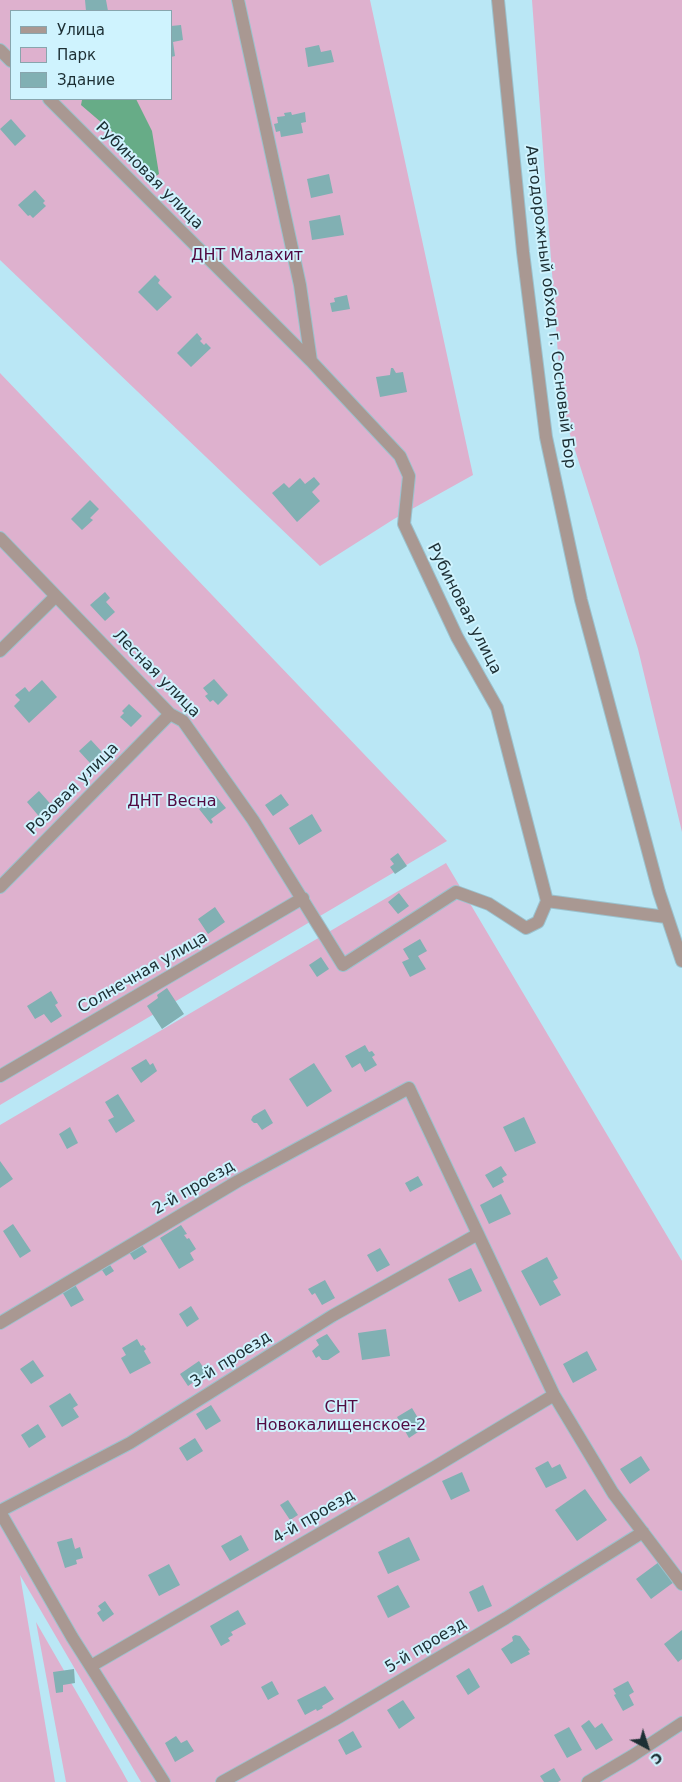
<!DOCTYPE html>
<html>
<head>
<meta charset="utf-8">
<style>
  body { margin:0 }
  #map { position:relative; width:682px; height:1782px; overflow:hidden; background:#bae7f5; font-family:"DejaVu Sans",sans-serif }
  canvas { display:block }
  .legend { position:absolute; left:10px; top:10px; width:162px; height:90px; box-sizing:border-box; background:#cff3fe; border:1px solid #88a5ad; margin:0; padding:6px 9px; list-style:none; font-size:15px; color:#1d2f34 }
  .legend li { display:flex; align-items:center; gap:10px; height:25px }
  .legend b { width:25px; border:1px solid #88a5ad }
  .north { position:absolute; left:622px; top:1722px; width:50px; height:50px; -webkit-text-stroke:4px #cff3fe; paint-order:stroke; rotate:140deg; font-size:14px; font-weight:700; line-height:20px; text-align:center; color:#1d2f34 }
  .north::after { content:''; display:block; margin:auto; width:18px; height:22px; background:#1d2f34; clip-path:polygon(50% 0,100% 100%,50% 72%,0 100%) }
</style>
</head>
<body>
<div id="map">
<canvas width="682" height="1782"></canvas>
<ul class="legend">
<li><b style="height:6px;background:#a99892"></b>Улица</li>
<li><b style="height:14px;background:#deb1ce"></b>Парк</li>
<li><b style="height:14px;background:#81b0b3"></b>Здание</li>
</ul>
<div class="north">С</div>
</div>
<script>
const ctx = document.querySelector('canvas').getContext('2d');
ctx.lineJoin = 'round';
function fill(path, color) { ctx.fillStyle = color; ctx.fill(path, 'evenodd'); }
const toPath = rows => new Path2D(rows.map(r => 'M' + r).join(''));
function stroke(path, color, width, dash) { ctx.strokeStyle = color; ctx.lineWidth = width; ctx.lineCap = dash ? 'butt' : 'round'; ctx.setLineDash(dash || []); ctx.stroke(path); }
function write(font, color, halo, rows, align = 'center') {
  ctx.font = font + ' "DejaVu Sans",sans-serif'; ctx.lineWidth = 4; ctx.setLineDash([]); ctx.textBaseline = 'middle'; ctx.strokeStyle = halo; ctx.fillStyle = color; for (const [text, x, y, turn = 0] of rows) {
    ctx.save(); ctx.translate(x, y); ctx.rotate((+turn || 0) * Math.PI / 180); ctx.textAlign = isNaN(turn) ? turn : align; if (halo) ctx.strokeText(text, 0, 0); ctx.fillText(text, 0, 0); ctx.restore();
  }
}
const green = toPath([
  [0,0,370,0,473,475,394,519,320,566,0,260],
  [11,11,171,11,171,99,11,99],
  [532,0,682,0,682,832,638,649,562,409],
  [0,373,447,841,0,1105],
  [446,863,682,1261,682,1782,141,1782,20,1575,55,1782,0,1782,0,1125],
  [36,1622,122,1771,128,1782,66,1782]
]);
const water = toPath([
  [84,99,136,99,152,131,159,174,152,179,139,159,116,135,81,105,82,100]
]);
const building = toPath([
  [85,0,106,0,108,11,86,11],
  [181,25,183,40,173,42,175,56,171,57,171,26],
  [319,45,321,52,331,50,334,62,308,67,305,48],
  [291,112,292,115,305,112,306,122,301,123,303,133,281,137,280,131,276,132,274,124,278,123,277,117,285,116,284,113],
  [11,119,26,136,15,146,0,129],
  [329,174,333,193,311,198,307,179],
  [35,190,45,201,43,203,46,206,33,218,30,215,28,216,18,205],
  [340,215,344,235,312,240,309,221],
  [155,275,160,280,158,283,172,297,157,311,138,292],
  [347,295,350,309,332,312,330,303,335,302,334,298],
  [197,333,202,339,200,341,204,345,206,343,211,348,191,367,177,353],
  [391,368,393,368,396,373,403,372,407,392,380,397,376,377,390,375],
  [314,477,320,484,312,492,320,501,297,522,272,493,284,483,289,488,300,478,305,484],
  [90,500,99,509,90,518,93,520,82,530,71,519],
  [105,592,110,598,106,602,115,612,105,621,90,605],
  [214,679,228,695,218,705,213,700,210,702,205,696,208,694,203,688],
  [42,680,57,697,29,723,14,706,20,700,15,695,25,687,29,692],
  [129,704,142,716,131,727,120,717,124,713,122,711],
  [91,740,102,752,90,763,79,751],
  [39,791,55,809,42,820,27,802],
  [281,794,289,805,273,816,265,805],
  [216,796,226,808,211,819,213,822,211,824,199,809],
  [312,814,322,831,299,845,289,828],
  [398,853,407,866,395,874,390,867,394,864,390,859],
  [399,893,409,906,398,914,388,902],
  [215,907,225,922,208,934,198,919],
  [420,939,427,951,418,956,426,969,410,977,402,962,409,959,403,949],
  [321,957,329,969,317,977,309,965],
  [167,988,184,1014,162,1029,147,1006,158,998,157,995],
  [51,991,58,1003,55,1005,62,1016,51,1023,44,1014,35,1019,27,1006],
  [365,1045,369,1052,372,1051,375,1055,372,1057,377,1065,365,1072,360,1063,352,1068,345,1056],
  [146,1059,150,1065,153,1063,157,1071,141,1083,131,1068],
  [314,1063,332,1091,307,1107,289,1079],
  [118,1094,135,1121,116,1133,108,1120,114,1117,105,1102],
  [265,1109,273,1123,262,1130,257,1123,254,1123,251,1120,253,1116],
  [524,1117,536,1143,515,1152,503,1127],
  [70,1127,78,1143,67,1149,59,1134],
  [0,1161,13,1179,0,1188],
  [501,1166,507,1175,502,1178,504,1182,493,1188,485,1175],
  [418,1176,423,1185,410,1192,405,1183],
  [501,1194,511,1214,489,1224,480,1205],
  [13,1224,31,1251,20,1258,3,1231],
  [181,1225,187,1234,184,1235,187,1239,189,1238,196,1249,190,1253,194,1260,179,1269,160,1238],
  [141,1244,147,1252,134,1260,129,1252],
  [380,1248,390,1265,377,1272,367,1255],
  [547,1257,558,1278,553,1281,561,1295,540,1306,521,1271],
  [110,1265,114,1271,106,1276,102,1270],
  [471,1268,482,1291,459,1302,448,1279],
  [325,1280,335,1298,322,1305,315,1293,312,1295,308,1289],
  [74,1283,84,1300,71,1307,61,1290],
  [191,1306,199,1319,187,1327,179,1314],
  [386,1329,390,1356,362,1360,358,1333],
  [327,1334,340,1352,328,1360,322,1360,319,1356,316,1358,312,1351,319,1345,316,1340],
  [137,1339,141,1346,143,1345,146,1349,144,1351,151,1363,130,1374,121,1358,126,1355,122,1348],
  [587,1351,597,1370,573,1383,563,1364],
  [33,1360,44,1376,31,1384,20,1369],
  [199,1361,207,1373,188,1386,180,1374],
  [70,1393,78,1405,73,1408,79,1417,62,1427,49,1406],
  [211,1405,221,1421,206,1430,196,1414],
  [412,1408,424,1428,409,1438,397,1417],
  [38,1424,46,1437,29,1448,21,1435],
  [195,1438,203,1451,187,1461,179,1448],
  [641,1456,650,1470,630,1484,620,1469],
  [548,1461,552,1468,560,1464,567,1478,546,1488,535,1468],
  [462,1472,470,1491,451,1500,442,1481],
  [585,1489,607,1520,577,1541,555,1510],
  [288,1500,298,1515,290,1520,280,1505],
  [241,1535,249,1550,230,1561,221,1546],
  [409,1537,420,1560,388,1574,378,1552],
  [72,1538,75,1549,80,1547,83,1558,76,1560,77,1564,65,1568,57,1542],
  [659,1562,674,1582,651,1599,636,1579],
  [169,1564,180,1585,159,1596,148,1575],
  [398,1585,410,1607,388,1618,377,1596],
  [483,1585,492,1606,478,1612,469,1592],
  [105,1601,114,1614,103,1622,97,1613,101,1610,98,1606],
  [238,1610,246,1624,231,1632,233,1635,228,1638,230,1641,221,1646,210,1626],
  [682,1630,682,1659,678,1662,664,1644],
  [515,1635,520,1636,530,1650,528,1651,530,1654,511,1664,501,1649,513,1641,512,1637],
  [469,1668,480,1687,468,1695,456,1676],
  [74,1669,75,1683,63,1685,63,1692,56,1693,53,1672],
  [272,1681,279,1694,268,1700,261,1687],
  [628,1681,634,1692,629,1695,634,1705,623,1711,614,1695,616,1694,613,1689],
  [325,1686,334,1699,322,1706,323,1708,317,1711,316,1709,305,1715,297,1700],
  [403,1700,415,1718,399,1729,387,1710],
  [589,1720,595,1728,602,1723,613,1740,596,1750,581,1726],
  [569,1727,582,1750,567,1758,554,1735],
  [353,1731,362,1747,346,1755,338,1740],
  [176,1736,181,1743,187,1740,194,1751,175,1762,165,1743],
  [554,1768,561,1780,558,1782,544,1782,540,1776]
]);
const minor = toPath([
  [238,0,300,285,311,361,400,456,409,476,404,524,457,637,497,708,547,901],
  [498,0,523,252,546,437,581,600,659,892,682,961],
  [0,50,11,61],
  [49,99,311,361],
  [0,538,170,714,183,721,253,820,343,965,456,892,489,904,526,928,538,922,547,901],
  [0,651,56,596],
  [0,887,170,714],
  [547,901,666,917],
  [0,1076,303,898],
  [0,1323,238,1181,409,1088,554,1395,613,1493,682,1584],
  [0,1511,130,1443,332,1316,478,1234],
  [0,1512,72,1637,164,1782],
  [91,1666,433,1468,554,1395],
  [222,1782,334,1720,506,1618,643,1532],
  [588,1782,632,1756,682,1723]
]);
const streetNames = [
  ["Рубиновая улица",149,176,45],
  ["Автодорожный обход г. Сосновый Бор",550,307,83],
  ["Рубиновая улица",464,609,63],
  ["Лесная улица",156,674,45],
  ["Розовая улица",73,789,-45],
  ["Солнечная улица",143,973,-30],
  ["2-й проезд",194,1188,-30],
  ["3-й проезд",231,1360,-32],
  ["4-й проезд",314,1517,-30],
  ["5-й проезд",426,1646,-31]
];
const parkNames = [
  ["ДНТ Малахит",247,256],
  ["ДНТ Весна",172,802],
  ["СНТ",341,1408],
  ["Новокалищенское-2",341,1426]
];
fill(green, '#deb1ce');
fill(water, '#67ac87');
fill(building, '#81b0b3');
stroke(minor, '#9bc2ce', 14);
stroke(minor, '#a99892', 12);
write('16px', '#1d2f34', '#cff3fe', streetNames);
write('16px', '#520b42', '#cff3fe', parkNames);
</script>
</body>
</html>
